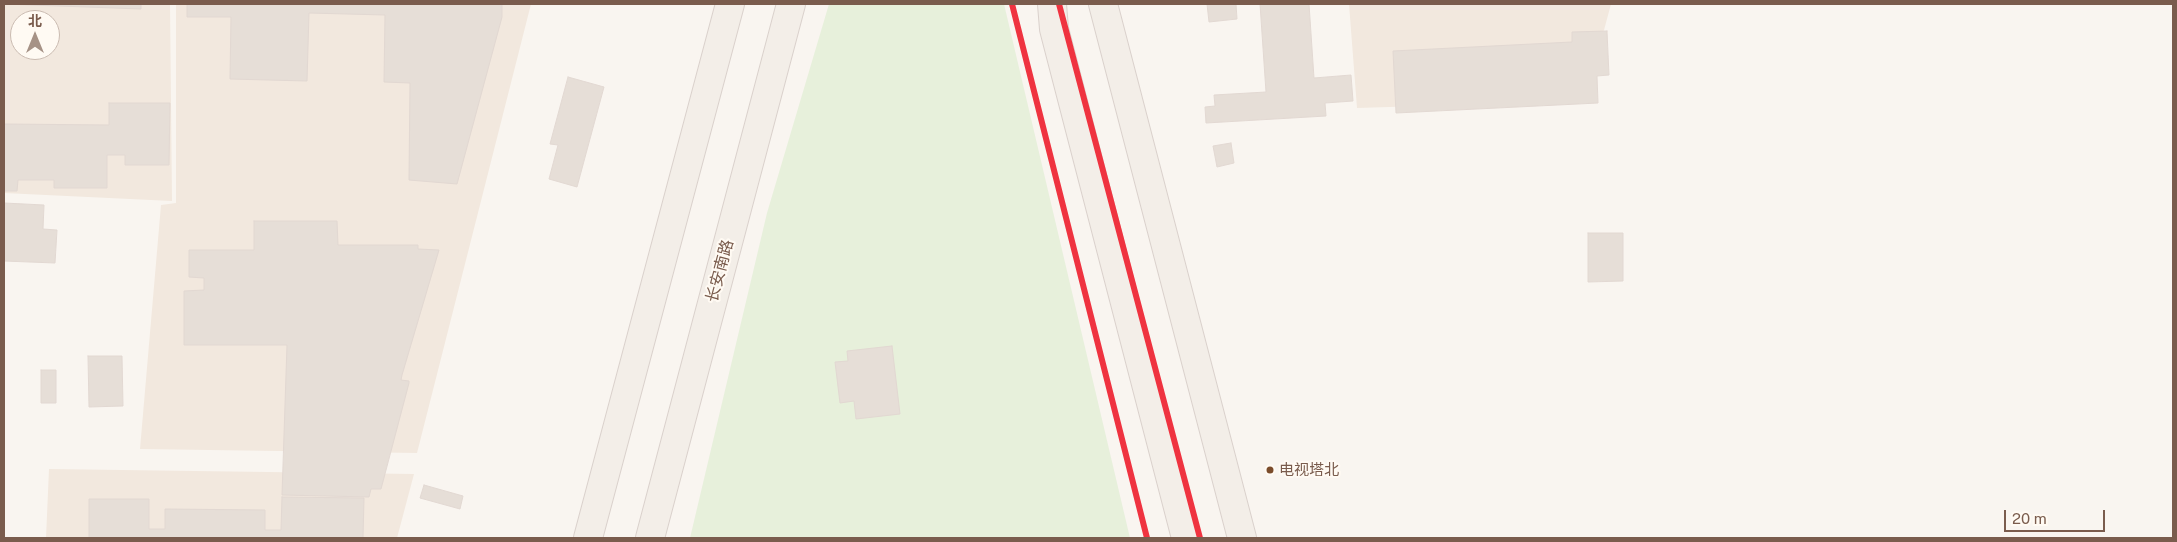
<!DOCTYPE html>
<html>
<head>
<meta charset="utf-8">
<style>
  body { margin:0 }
  #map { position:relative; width:2177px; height:542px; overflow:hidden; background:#f9f5f0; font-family:"Public Sans","Noto Sans SC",sans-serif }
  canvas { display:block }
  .frame { position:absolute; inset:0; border:5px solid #7a5c4d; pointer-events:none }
  .north { position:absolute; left:10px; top:10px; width:50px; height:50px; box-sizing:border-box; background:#fffaf3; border:1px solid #cabbb1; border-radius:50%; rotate:0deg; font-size:14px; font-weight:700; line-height:20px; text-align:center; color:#7a5c4d }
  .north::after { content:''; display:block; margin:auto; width:18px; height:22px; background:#a69286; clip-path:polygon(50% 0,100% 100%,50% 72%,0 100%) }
  .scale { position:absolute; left:2004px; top:510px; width:101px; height:22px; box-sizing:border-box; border:2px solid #7a5c4d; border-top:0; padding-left:6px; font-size:15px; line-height:18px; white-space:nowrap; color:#7a5c4d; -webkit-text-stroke:4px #fffaf3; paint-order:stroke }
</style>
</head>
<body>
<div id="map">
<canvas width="2177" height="542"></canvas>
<div class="frame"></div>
<div class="north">北</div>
<div class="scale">20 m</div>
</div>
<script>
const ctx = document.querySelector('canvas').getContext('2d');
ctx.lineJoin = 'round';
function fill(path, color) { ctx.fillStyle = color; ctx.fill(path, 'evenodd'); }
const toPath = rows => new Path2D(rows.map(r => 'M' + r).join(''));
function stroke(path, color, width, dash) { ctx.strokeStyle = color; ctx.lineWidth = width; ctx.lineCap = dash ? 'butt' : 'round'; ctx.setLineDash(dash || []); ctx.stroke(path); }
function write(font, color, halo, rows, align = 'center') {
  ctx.font = font + ' "Public Sans","Noto Sans SC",sans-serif'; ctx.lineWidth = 4; ctx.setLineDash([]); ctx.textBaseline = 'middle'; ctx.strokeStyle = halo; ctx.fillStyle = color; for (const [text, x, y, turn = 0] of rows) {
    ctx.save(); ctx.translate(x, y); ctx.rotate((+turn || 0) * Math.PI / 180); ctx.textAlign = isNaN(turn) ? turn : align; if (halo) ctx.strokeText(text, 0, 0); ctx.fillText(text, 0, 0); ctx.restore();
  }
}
const residential = toPath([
  [4,4,170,4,172,201,4,193],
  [20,20,50,20,50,50,20,50],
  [176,4,531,4,417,453,140,449,161,205,176,203],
  [1349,4,1611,4,1585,101,1357,108],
  [49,469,414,474,397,538,46,538]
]);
const green = toPath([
  [829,4,1004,4,1130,538,690,538,767,213]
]);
const building = toPath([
  [4,4,141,4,141,9,4,4],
  [187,4,502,4,502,17,457,184,409,180,410,83,384,82,385,15,309,13,307,81,230,79,231,17,187,17,187,4],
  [1207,4,1236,4,1237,19,1209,22,1207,4],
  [1260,4,1309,4,1314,78,1351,75,1353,101,1325,103,1326,116,1206,123,1205,107,1215,106,1214,95,1266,92,1260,4],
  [1607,31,1609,75,1597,76,1598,103,1396,113,1393,51,1572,42,1572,32,1607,31],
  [568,77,604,87,577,187,549,179,558,145,550,144,568,77],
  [109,103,170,103,169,165,125,165,125,155,107,155,107,188,54,188,54,180,18,180,17,191,4,191,4,124,109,125,109,103],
  [1231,143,1234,163,1217,167,1213,146,1231,143],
  [4,203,44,205,43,229,57,230,55,263,4,261,4,203],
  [254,221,337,221,338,245,418,245,418,249,439,250,402,375,401,380,409,381,409,383,381,489,371,489,369,497,282,495,287,345,184,345,184,291,204,290,204,278,189,277,189,250,254,250,254,221],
  [1588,233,1623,233,1623,281,1588,282,1588,233],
  [892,346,900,414,856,419,854,401,840,403,835,362,848,361,847,351,892,346],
  [88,356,122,356,123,406,89,407,88,356],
  [41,370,56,370,56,403,41,403,41,370],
  [424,485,463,496,460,509,420,498,424,485],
  [282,497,364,498,363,538,89,538,89,499,149,499,149,529,165,529,165,509,265,510,265,530,281,530,282,497]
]);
const major = toPath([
  [1052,4,1054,29,1186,538],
  [1103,4,1242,538],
  [588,538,730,4],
  [650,538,791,4]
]);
const metro1 = toPath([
  [1012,4,1147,538],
  [1059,4,1200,538]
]);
const markers = [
  [1270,470,4.5,"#7a4b2a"]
];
const busNames = [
  ["电视塔北",1279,470]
];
const streetNames = [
  ["长安南路",720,271,-75]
];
fill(residential, '#f2e8de');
fill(green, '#e7f0db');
fill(building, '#e6ded7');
stroke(building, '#e2d8d2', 1);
stroke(major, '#dad1cc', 30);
stroke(major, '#f3eee8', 28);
stroke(metro1, '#ef3340', 6);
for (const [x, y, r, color] of markers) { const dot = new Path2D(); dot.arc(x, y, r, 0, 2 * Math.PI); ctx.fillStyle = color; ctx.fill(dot); stroke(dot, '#fffaf3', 2); }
write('15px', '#7a5c4d', '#fffaf3', busNames, 'left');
write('16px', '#7a5c4d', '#fffaf3', streetNames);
</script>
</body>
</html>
